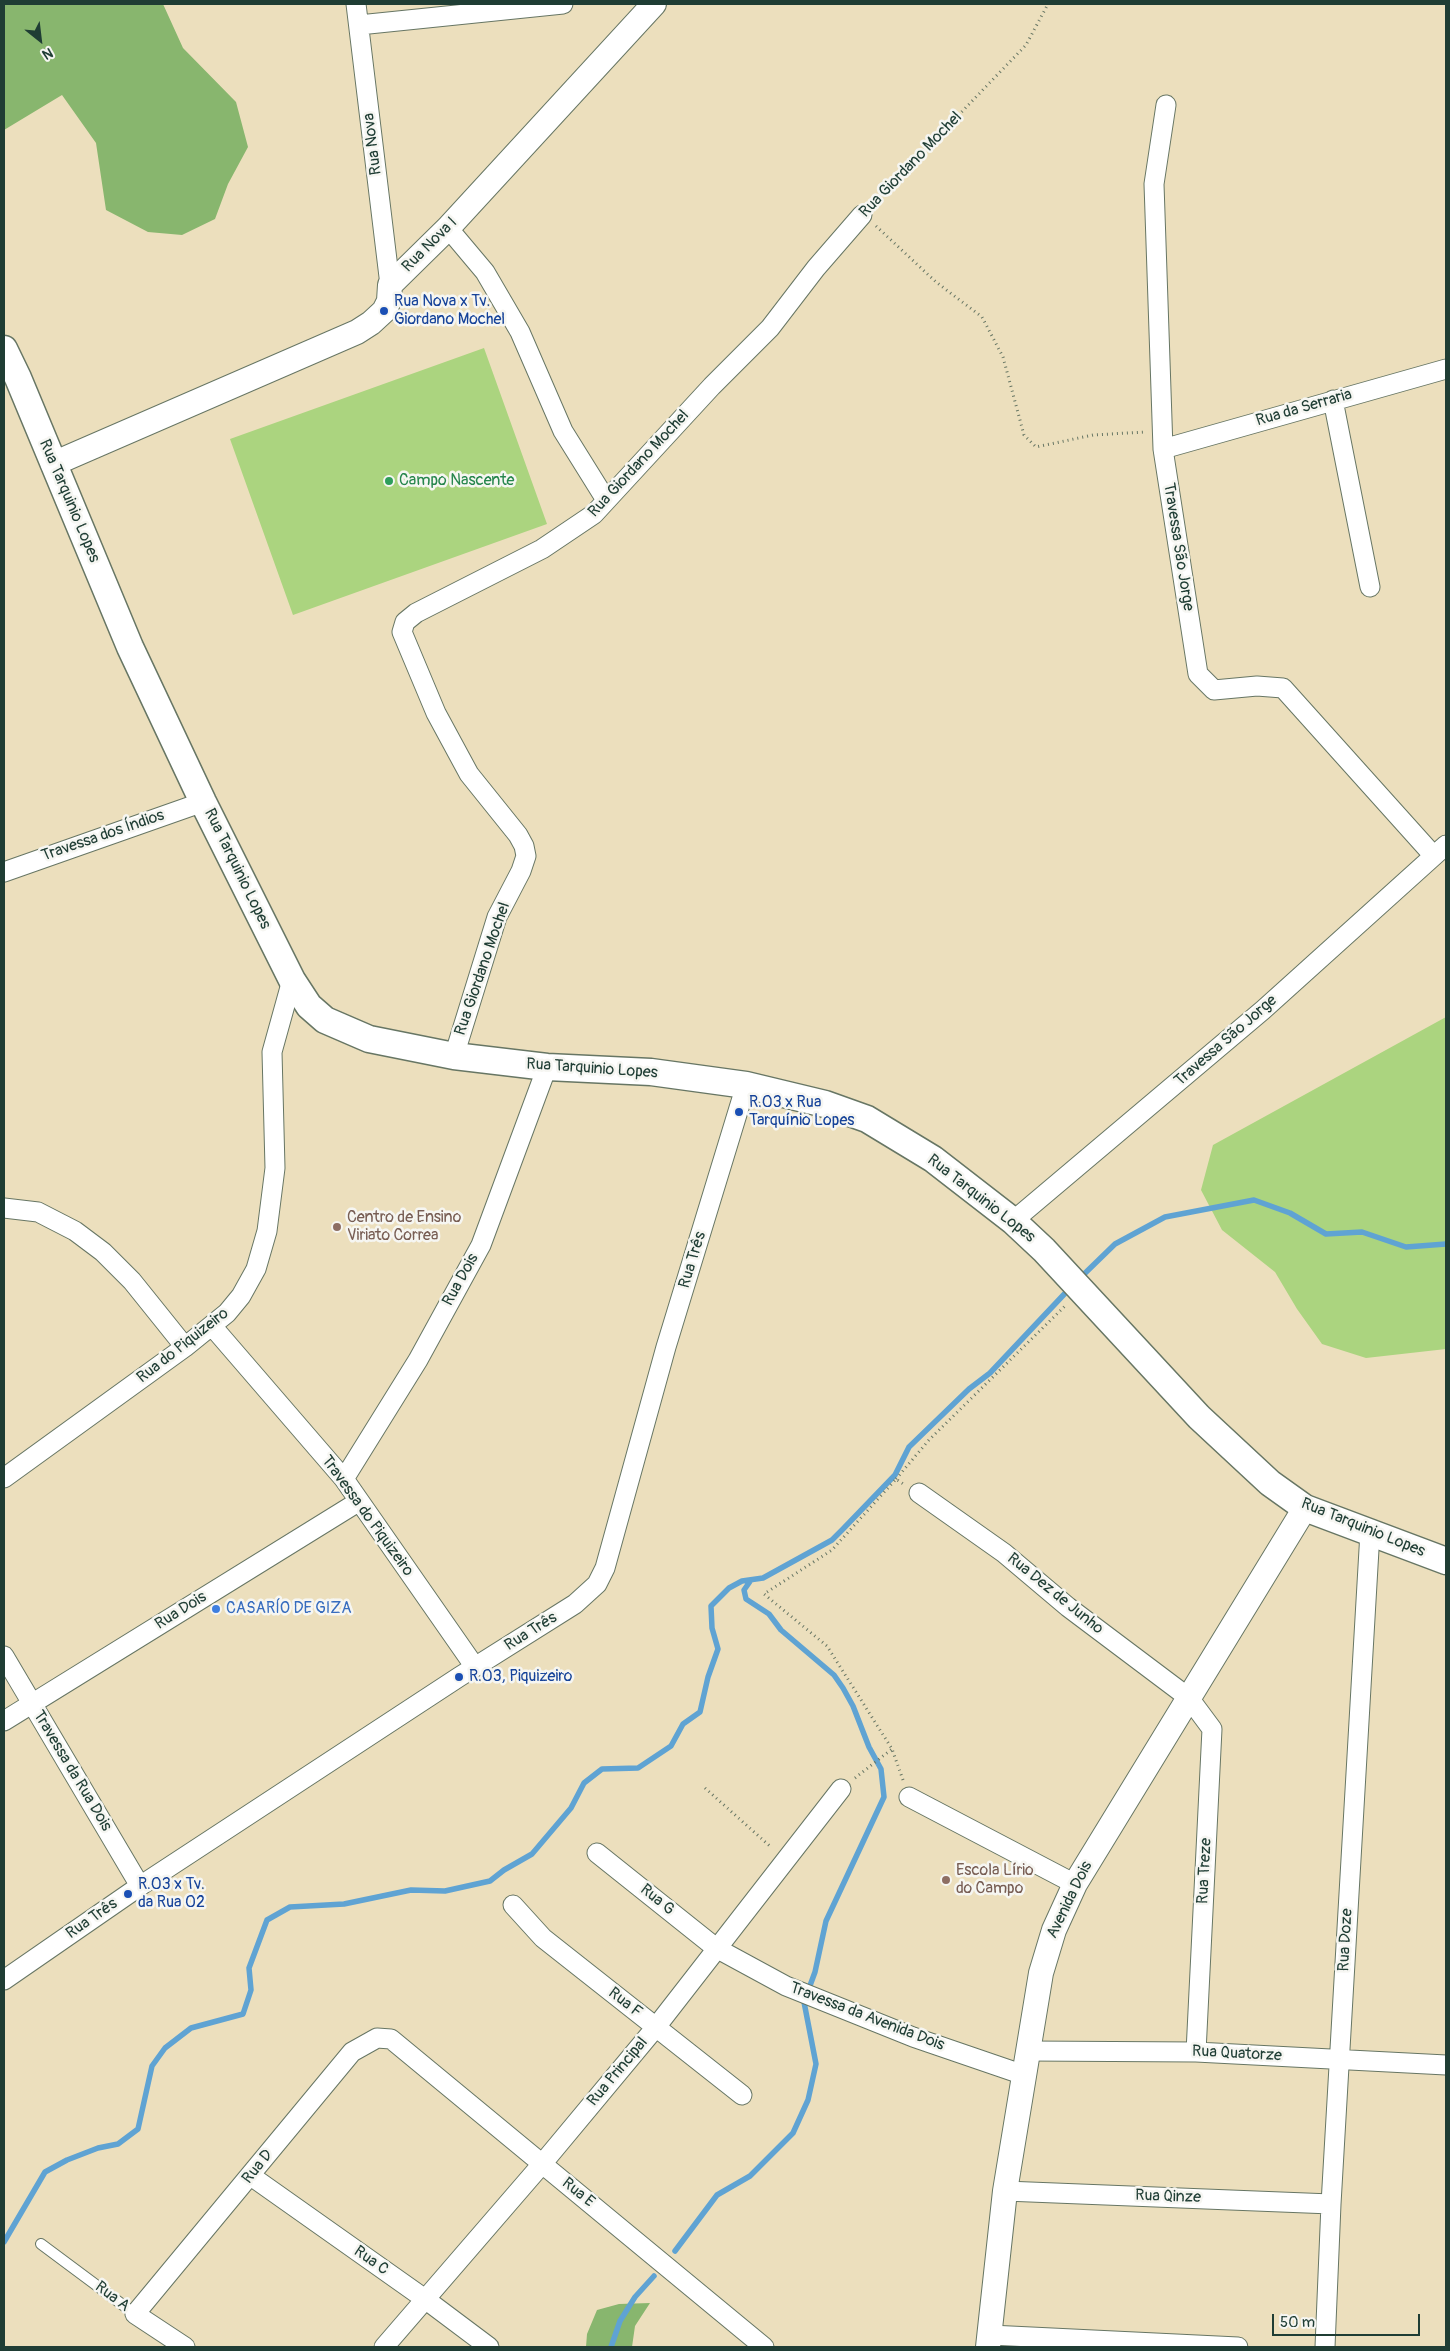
<!DOCTYPE html>
<html>
<head>
<meta charset="utf-8">
<style>
  body { margin:0 }
  #map { position:relative; width:1450px; height:2351px; overflow:hidden; background:#ecdfbd; font-family:Pangolin,sans-serif }
  canvas { display:block }
  .frame { position:absolute; inset:0; border:5px solid #1f3d34; pointer-events:none }
  .north { position:absolute; left:15px; top:15px; width:50px; height:50px; -webkit-text-stroke:4px #f6f6f2; paint-order:stroke; rotate:151deg; font-size:14px; font-weight:700; line-height:20px; text-align:center; color:#1f3d34 }
  .north::after { content:''; display:block; margin:auto; width:18px; height:22px; background:#1f3d34; clip-path:polygon(50% 0,100% 100%,50% 72%,0 100%) }
  .scale { position:absolute; left:1272px; top:2314px; width:148px; height:22px; box-sizing:border-box; border:2px solid #1f3d34; border-top:0; padding-left:6px; font-size:15px; line-height:18px; white-space:nowrap; color:#1f3d34; -webkit-text-stroke:4px #f6f6f2; paint-order:stroke }
</style>
</head>
<body>
<div id="map">
<canvas width="1450" height="2351"></canvas>
<div class="frame"></div>
<div class="north">N</div>
<div class="scale">50 m</div>
</div>
<script>
const ctx = document.querySelector('canvas').getContext('2d');
ctx.lineJoin = 'round';
function fill(path, color) { ctx.fillStyle = color; ctx.fill(path, 'evenodd'); }
const toPath = rows => new Path2D(rows.map(r => 'M' + r).join(''));
function stroke(path, color, width, dash) { ctx.strokeStyle = color; ctx.lineWidth = width; ctx.lineCap = dash ? 'butt' : 'round'; ctx.setLineDash(dash || []); ctx.stroke(path); }
function write(font, color, halo, rows, align = 'center') {
  ctx.font = font + ' Pangolin,sans-serif'; ctx.lineWidth = 5; ctx.setLineDash([]); ctx.textBaseline = 'middle'; ctx.strokeStyle = halo; ctx.fillStyle = color; for (const [text, x, y, turn = 0] of rows) {
    ctx.save(); ctx.translate(x, y); ctx.rotate((+turn || 0) * Math.PI / 180); ctx.textAlign = isNaN(turn) ? turn : align; if (halo) ctx.strokeText(text, 0, 0); ctx.fillText(text, 0, 0); ctx.restore();
  }
}
const green = toPath([
  [484,348,547,524,293,615,230,439],
  [1446,1017,1446,1349,1366,1358,1322,1344,1297,1309,1275,1272,1222,1230,1201,1190,1213,1145]
]);
const forest = toPath([
  [4,4,163,4,183,48,236,102,248,147,228,184,215,219,182,235,148,232,106,210,96,143,62,95,4,130],
  [650,2303,635,2326,632,2347,586,2347,587,2334,597,2310,619,2304]
]);
const stream = toPath([
  [1079,1279,1115,1244,1165,1217,1254,1200,1290,1213,1326,1234,1362,1232,1406,1247,1446,1244],
  [4,2242,45,2172,67,2160,98,2148,118,2144,138,2129,152,2066,165,2048,191,2028,243,2014,251,1990,249,1968,267,1920,290,1907,344,1904,411,1890,445,1891,490,1881,504,1870,532,1854,571,1808,584,1783,602,1769,638,1768,671,1746,683,1724,700,1712,708,1677,718,1649,712,1628,711,1606,729,1588,742,1581,763,1578,832,1540,843,1529,895,1475,909,1447,969,1389,990,1373,1070,1288],
  [675,2251,717,2195,750,2176,793,2133,808,2100,816,2064,804,2002,815,1972,826,1921,884,1797,881,1769,869,1747,853,1706,843,1688,834,1675,781,1630,769,1614,746,1599,744,1590,751,1580],
  [611,2347,620,2321,635,2297,654,2276]
]);
const path = toPath([
  [875,202,1026,45,1048,4],
  [876,226,936,282,982,317,1003,357,1024,435,1036,447,1093,435,1145,432],
  [896,1479,929,1440,1065,1306],
  [855,1778,892,1749],
  [903,1780,892,1749,827,1646,764,1594,832,1550,896,1479,905,1485],
  [705,1788,772,1848]
]);
const service = toPath([
  [41,2244,135,2314]
]);
const minor = toPath([
  [356,4,390,285],
  [359,25,563,4],
  [1166,105,1154,184,1163,449,1198,674,1214,690,1257,686,1283,688,1433,855],
  [448,228,485,272,520,332,563,431,606,500],
  [1333,400,1370,587],
  [1163,449,1446,369],
  [4,872,203,802],
  [454,1056,497,917,521,871,526,856,524,846,518,835,469,774,436,713,402,632,405,622,416,613,542,549,594,514,712,386,770,328,816,268,862,215],
  [4,1208,38,1212,75,1231,103,1252,132,1281,185,1347],
  [1013,1221,1263,1010,1446,845],
  [212,1326,344,1479,475,1667],
  [4,1478,185,1347,227,1313,241,1296,256,1269,267,1231,275,1168,272,1052,292,980],
  [344,1479,418,1360,481,1245,547,1067],
  [919,1493,1004,1553,1068,1607,1189,1698,1212,1729,1196,2052],
  [4,1656,140,1886],
  [4,1721,358,1502],
  [909,1797,1075,1884],
  [597,1853,716,1948,786,1986,913,2037,1024,2075],
  [513,1905,543,1938,742,2095],
  [4,1980,140,1886,459,1677,575,1604,597,1584,605,1568,666,1347,746,1085],
  [1028,2051,1196,2052,1446,2065],
  [251,2176,425,2299,489,2347],
  [1005,2191,1331,2204],
  [990,2335,1238,2347],
  [185,2347,135,2314,352,2052,377,2038,391,2039,764,2347],
  [384,2347,542,2164,656,2027,841,1789],
  [1325,2347,1331,2204,1370,1532]
]);
const tertiary = toPath([
  [53,464,357,332,371,323,384,311,389,301,390,285,448,228,654,4],
  [988,2347,1005,2191,1041,1973,1054,1930,1075,1884,1305,1508]
]);
const secondary = toPath([
  [4,349,18,378,130,647,203,802,292,980,309,1006,325,1020,369,1039,454,1056,547,1067,651,1072,746,1085,825,1104,867,1119,933,1159,1013,1221,1044,1250,1199,1417,1270,1483,1305,1508,1446,1561]
]);
const markers = [
  [384,311,5,"#1a4fb4"],
  [389,481,5,"#2e9e5b"],
  [739,1112,5,"#1a4fb4"],
  [337,1227,5,"#8d6e63"],
  [216,1609,5,"#3f7fe0"],
  [459,1677,5,"#1a4fb4"],
  [946,1880,5,"#8d6e63"],
  [128,1894,5,"#1a4fb4"]
];
const streetNames = [
  ["Rua Nova",373,144,-97],
  ["Rua Giordano Mochel",911,165,-46],
  ["Rua Nova I",430,245,-45],
  ["Rua da Serraria",1304,408,-16],
  ["Rua Giordano Mochel",639,464,-47],
  ["Rua Tarquinio Lopes",69,501,67],
  ["Travessa São Jorge",1178,547,81],
  ["Travessa dos Índios",103,836,-19],
  ["Rua Tarquinio Lopes",237,869,64],
  ["Rua Giordano Mochel",483,969,-71],
  ["Travessa São Jorge",1226,1041,-41],
  ["Rua Tarquinio Lopes",592,1069,4],
  ["Rua Tarquinio Lopes",981,1199,38],
  ["Rua Três",693,1260,-73],
  ["Rua Dois",461,1280,-61],
  ["Rua do Piquizeiro",183,1346,-38],
  ["Travessa do Piquizeiro",367,1516,54],
  ["Rua Tarquinio Lopes",1363,1528,22],
  ["Rua Dez de Junho",1055,1594,39],
  ["Rua Dois",181,1611,-32],
  ["Rua Três",531,1632,-32],
  ["Travessa da Rua Dois",72,1771,59],
  ["Rua Treze",1205,1871,-87],
  ["Rua G",657,1900,39],
  ["Avenida Dois",1070,1900,-64],
  ["Rua Três",92,1919,-35],
  ["Rua Doze",1346,1940,-87],
  ["Rua F",625,2003,38],
  ["Travessa da Avenida Dois",867,2017,21],
  ["Rua Quatorze",1237,2054,3],
  ["Rua Principal",618,2072,-50],
  ["Rua D",258,2167,-51],
  ["Rua E",578,2193,39],
  ["Rua Qinze",1168,2197,2],
  ["Rua C",371,2261,35],
  ["Rua A",112,2297,37]
];
const transitNames = [
  ["Rua Nova x Tv.",394,302],
  ["Giordano Mochel",394,320],
  ["R.03 x Rua",749,1103],
  ["Tarquínio Lopes",749,1121],
  ["R.03, Piquizeiro",469,1677],
  ["R.03 x Tv.",138,1885],
  ["da Rua 02",138,1903]
];
const leisureNames = [
  ["Campo Nascente",399,481]
];
const educationNames = [
  ["Centro de Ensino",347,1218],
  ["Viriato Correa",347,1236],
  ["Escola Lírio",956,1871],
  ["do Campo",956,1889]
];
const shopNames = [
  ["CASARÍO DE GIZA",226,1609]
];
fill(green, '#abd47f');
fill(forest, '#88b66e');
stroke(stream, '#5fa3d3', 5.5);
stroke(service, '#677664', 12);
stroke(minor, '#677664', 21);
stroke(tertiary, '#677664', 26);
stroke(secondary, '#677664', 29);
stroke(path, '#677664', 3, [1, 4]);
stroke(service, '#fff', 10);
stroke(minor, '#fff', 19);
stroke(tertiary, '#fff', 24);
stroke(secondary, '#fff', 26);
for (const [x, y, r, color] of markers) { const dot = new Path2D(); dot.arc(x, y, r, 0, 2 * Math.PI); ctx.fillStyle = color; ctx.fill(dot); stroke(dot, '#f6f6f2', 2); }
write('16px', '#1f3d34', '#f6f6f2', streetNames);
write('16px', '#164399', '#f6f6f2', transitNames, 'left');
write('16px', '#27864d', '#f6f6f2', leisureNames, 'left');
write('16px', '#785e54', '#f6f6f2', educationNames, 'left');
write('16px', '#366cbe', '#f6f6f2', shopNames, 'left');
</script>
</body>
</html>
